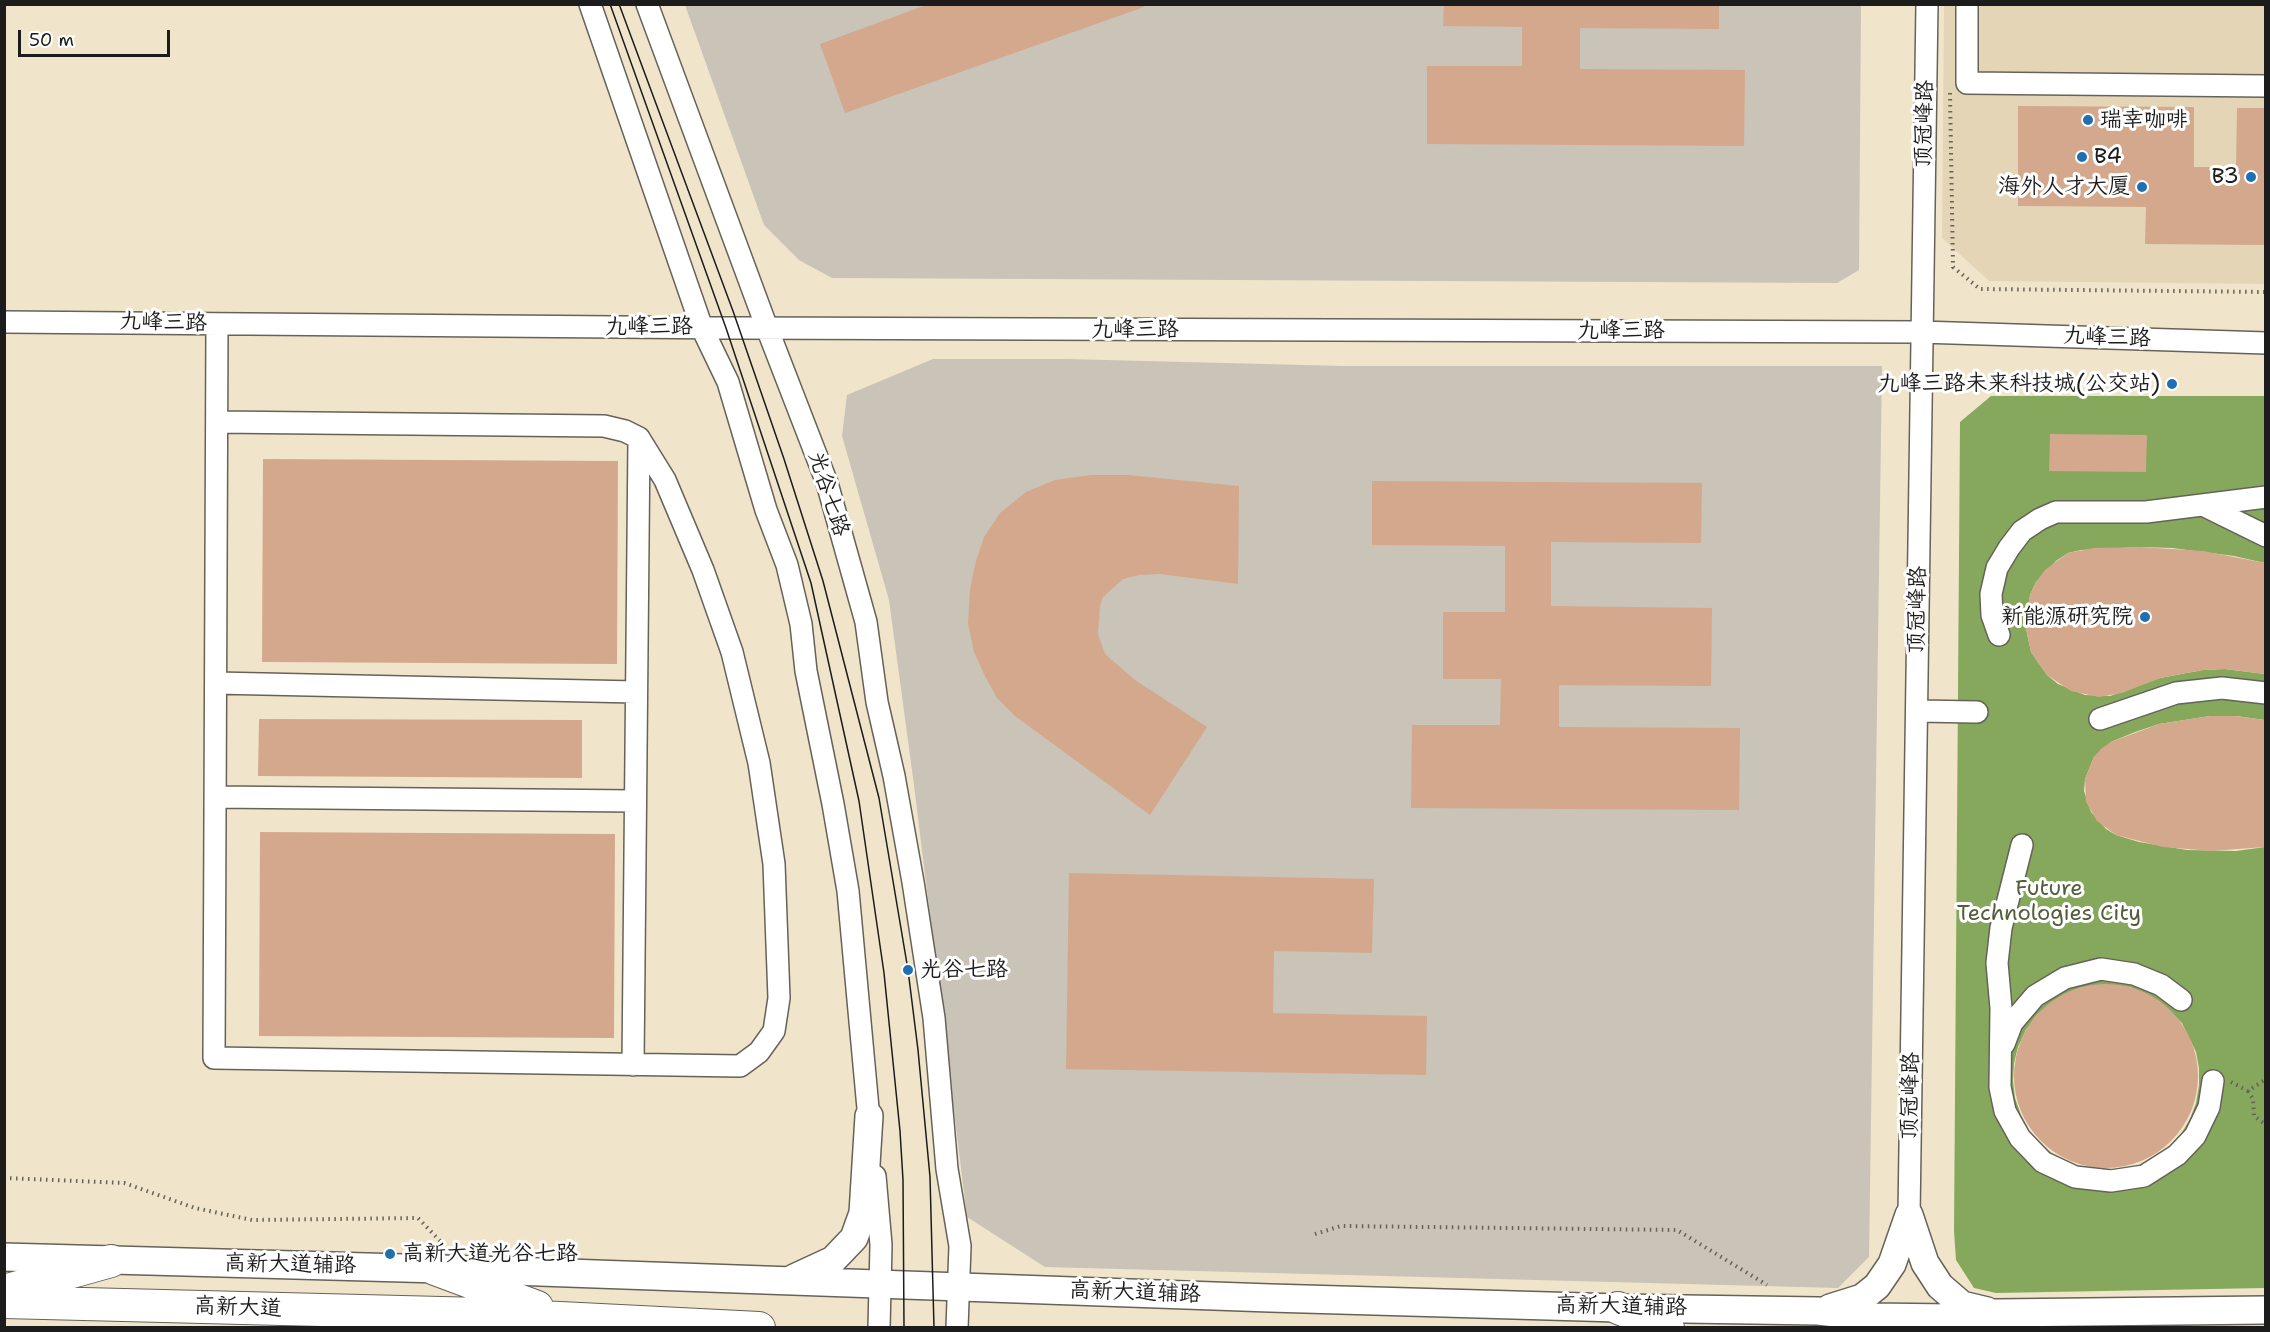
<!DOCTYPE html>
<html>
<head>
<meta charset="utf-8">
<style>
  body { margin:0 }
  #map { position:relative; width:2270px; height:1332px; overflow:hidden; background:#f0e5ca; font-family:"Shantell Sans",sans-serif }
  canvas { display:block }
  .frame { position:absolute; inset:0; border:6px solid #1c1c1c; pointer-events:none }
  .scale { position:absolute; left:18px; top:30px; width:152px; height:27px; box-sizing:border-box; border:3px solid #1c1c1c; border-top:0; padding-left:8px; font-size:18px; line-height:21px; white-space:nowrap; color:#1c1c1c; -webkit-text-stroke:4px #fff; paint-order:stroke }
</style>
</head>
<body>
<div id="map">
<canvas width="2270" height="1332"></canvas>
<div class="frame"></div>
<div class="scale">50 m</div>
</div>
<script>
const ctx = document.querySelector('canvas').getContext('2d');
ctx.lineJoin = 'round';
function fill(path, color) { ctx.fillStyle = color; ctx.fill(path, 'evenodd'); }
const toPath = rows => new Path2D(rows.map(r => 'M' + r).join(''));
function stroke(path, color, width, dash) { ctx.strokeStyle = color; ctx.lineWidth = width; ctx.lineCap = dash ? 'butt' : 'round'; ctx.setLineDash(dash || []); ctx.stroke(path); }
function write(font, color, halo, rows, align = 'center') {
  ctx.font = font + ' "Shantell Sans","LXGW WenKai TC",sans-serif'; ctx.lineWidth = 6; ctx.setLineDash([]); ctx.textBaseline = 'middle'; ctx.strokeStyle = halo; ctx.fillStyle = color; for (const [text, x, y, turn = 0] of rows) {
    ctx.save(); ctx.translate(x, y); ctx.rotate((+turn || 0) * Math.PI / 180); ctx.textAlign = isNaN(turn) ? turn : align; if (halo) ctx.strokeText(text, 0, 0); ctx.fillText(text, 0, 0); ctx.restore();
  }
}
const built = toPath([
  [1944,5,2265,5,2265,284,1989,281,1942,238]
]);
const industrial = toPath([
  [685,5,1861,5,1859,270,1837,283,832,278,799,260,764,225],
  [933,359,1066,359,1344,366,1882,366,1869,1257,1838,1288,1045,1267,967,1217,914,785,889,600,842,436,847,395]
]);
const forest = toPath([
  [1991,396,2265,396,2265,563,2234,556,2172,548,2141,547,2081,550,2068,553,2056,561,2036,582,2030,595,2025,624,2031,652,2047,675,2058,684,2085,695,2110,696,2160,678,2203,670,2225,669,2265,674,2265,720,2236,716,2210,716,2159,724,2135,732,2111,742,2094,757,2085,779,2084,791,2091,812,2106,829,2116,835,2139,842,2187,850,2236,851,2265,847,2265,1288,1996,1293,1974,1288,1956,1260,1954,1231,1960,422],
  [2097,985,2130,987,2159,1001,2182,1023,2196,1052,2199,1068,2199,1085,2196,1103,2190,1119,2181,1134,2169,1147,2154,1157,2139,1165,2122,1169,2104,1171,2087,1169,2070,1163,2054,1155,2041,1144,2029,1131,2021,1115,2015,1098,2013,1081,2014,1063,2018,1047,2026,1030,2036,1016,2049,1004,2063,995,2079,988]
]);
const building = toPath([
  [929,4,1144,4,1144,7,845,113,820,44],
  [1444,4,1719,4,1719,29,1580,28,1580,69,1745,70,1744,146,1427,144,1427,66,1522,66,1522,27,1443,26],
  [2018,106,2194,107,2194,167,2236,167,2237,108,2265,108,2265,245,2145,244,2146,207,2018,206],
  [2050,434,2147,435,2146,472,2049,471],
  [263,459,618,461,617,664,262,662],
  [1091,475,1128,475,1239,486,1238,584,1160,574,1139,575,1123,579,1103,597,1100,606,1098,634,1105,654,1135,680,1207,727,1150,815,1015,716,997,698,985,676,974,652,968,623,970,589,976,561,984,537,1000,513,1026,492,1055,480],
  [1372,481,1702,483,1701,543,1551,542,1551,606,1712,608,1711,686,1559,685,1559,727,1740,728,1739,810,1411,808,1412,725,1500,725,1501,679,1443,679,1443,612,1505,612,1505,546,1372,545],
  [2141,547,2203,551,2265,563,2265,674,2225,669,2203,670,2160,678,2122,693,2099,697,2071,691,2047,675,2031,652,2025,624,2030,595,2036,582,2045,570,2068,553,2094,548],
  [2210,716,2236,716,2265,720,2265,847,2211,851,2163,847,2116,835,2097,821,2086,802,2085,779,2094,757,2101,749,2111,742,2159,724],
  [259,719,582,720,582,778,258,776],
  [260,832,615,834,614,1038,259,1036],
  [1069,873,1374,879,1372,953,1274,951,1273,1013,1427,1016,1426,1075,1066,1069],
  '2014 1076a92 92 0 1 1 184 0a92 92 0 1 1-184 0Z'
]);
const path = toPath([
  [1950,93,1953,267,1980,289,2266,292],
  [2231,1082,2248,1091,2266,1079],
  [2248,1091,2253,1099,2254,1116,2266,1125],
  [4,1178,124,1183,195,1208,252,1220,418,1218,443,1244],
  [1315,1234,1341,1226,1677,1230,1767,1285]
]);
const minor = toPath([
  [590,4,702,328,728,382,766,510,787,565,801,624,806,671,833,804,848,891,870,1130],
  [647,4,767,328,827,483,866,622,877,702,894,776,913,882,934,1018,947,1169,960,1246,957,1328],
  [1967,4,1967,83,2266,86],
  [4,322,739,328,1921,332,2266,343],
  [217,422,604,426,625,431,639,438,665,480,703,570,732,652,759,763,774,864,779,998,774,1031,759,1052,740,1066,214,1058,217,324],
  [2203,505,2266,536],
  [1999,635,1992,615,1991,594,1997,568,2009,548,2022,531,2040,519,2056,512,2146,512,2266,497],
  [216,683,636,692],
  [1917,711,1977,712],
  [2100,719,2176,693,2222,688,2266,693],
  [215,797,635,801],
  [2022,845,2001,928,1997,963,2001,1008,2000,1087,2005,1111,2020,1138,2043,1162,2075,1177,2111,1181,2144,1176,2177,1155,2195,1136,2209,1107,2213,1081],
  [2004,1044,2012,1023,2035,996,2065,978,2101,969,2134,974,2161,985,2181,1000],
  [633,1065,639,438],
  [875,1176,881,1245,879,1328],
  [1909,1215,1927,4]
]);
const major = toPath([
  [4,1257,512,1271,1270,1298,1618,1308,1818,1311,1871,1317,1953,1318,1997,1313,2266,1310],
  [794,1278,833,1260,854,1238,863,1213,869,1116],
  [1830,1308,1862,1298,1877,1286,1892,1264,1909,1215,1925,1263,1940,1286,1962,1305,1987,1311]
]);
const highway = toPath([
  [435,1269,537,1307],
  [4,1291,111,1261],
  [4,1302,481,1314,759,1328],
  [1618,1308,1668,1328]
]);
const tram = toPath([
  [610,4,726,328,811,583,859,801,884,973,900,1131,903,1180,904,1328],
  [619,4,733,311,784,459,823,581,879,798,908,970,918,1050,930,1177,934,1328]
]);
const markers = [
  [2088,120,6,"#1f6fb2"],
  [2082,157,6,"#1f6fb2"],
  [2251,177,6,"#1f6fb2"],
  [2142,187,6,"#1f6fb2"],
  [2172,384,6,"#1f6fb2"],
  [2145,617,6,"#1f6fb2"],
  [908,970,6,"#1f6fb2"],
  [390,1254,6,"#1f6fb2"]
];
const poiNames = [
  ["瑞幸咖啡",2100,120],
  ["B4",2094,157],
  ["B3",2239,177,"right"],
  ["海外人才大厦",2130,187,"right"],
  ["九峰三路未来科技城(公交站)",2160,384,"right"],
  ["新能源研究院",2133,617,"right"],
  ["光谷七路",920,970],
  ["高新大道光谷七路",402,1254]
];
const streetNames = [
  ["顶冠峰路",1925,124,-89],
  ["九峰三路",163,323,1],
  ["九峰三路",649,327],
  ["九峰三路",1135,330],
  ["九峰三路",1621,331],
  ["九峰三路",2107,338,2],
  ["光谷七路",828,494,72],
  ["顶冠峰路",1918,610,-89],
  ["顶冠峰路",1911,1096,-89],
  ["高新大道辅路",290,1265,1],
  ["高新大道辅路",1135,1293,2],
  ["高新大道辅路",1621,1307,1],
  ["高新大道",238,1308,2]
];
const parkNames = [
  ["Future",2049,889],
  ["Technologies City",2049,914]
];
fill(built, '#e5d5b7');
fill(industrial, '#c9c3b8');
fill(forest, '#85a85c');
fill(building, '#d4a88c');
stroke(minor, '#666259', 24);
stroke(major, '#666259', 30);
stroke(highway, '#666259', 34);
stroke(path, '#666259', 4, [1.5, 4.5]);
stroke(minor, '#fff', 21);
stroke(major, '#fff', 27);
stroke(highway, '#fff', 32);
stroke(tram, '#1c1c1c', 1.5);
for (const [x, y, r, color] of markers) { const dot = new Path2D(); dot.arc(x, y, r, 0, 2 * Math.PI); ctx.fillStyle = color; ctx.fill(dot); stroke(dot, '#fff', 2); }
write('22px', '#1c1c1c', '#fff', poiNames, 'left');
write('22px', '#1c1c1c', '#fff', streetNames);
write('22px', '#545e3a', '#fff', parkNames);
</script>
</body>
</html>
